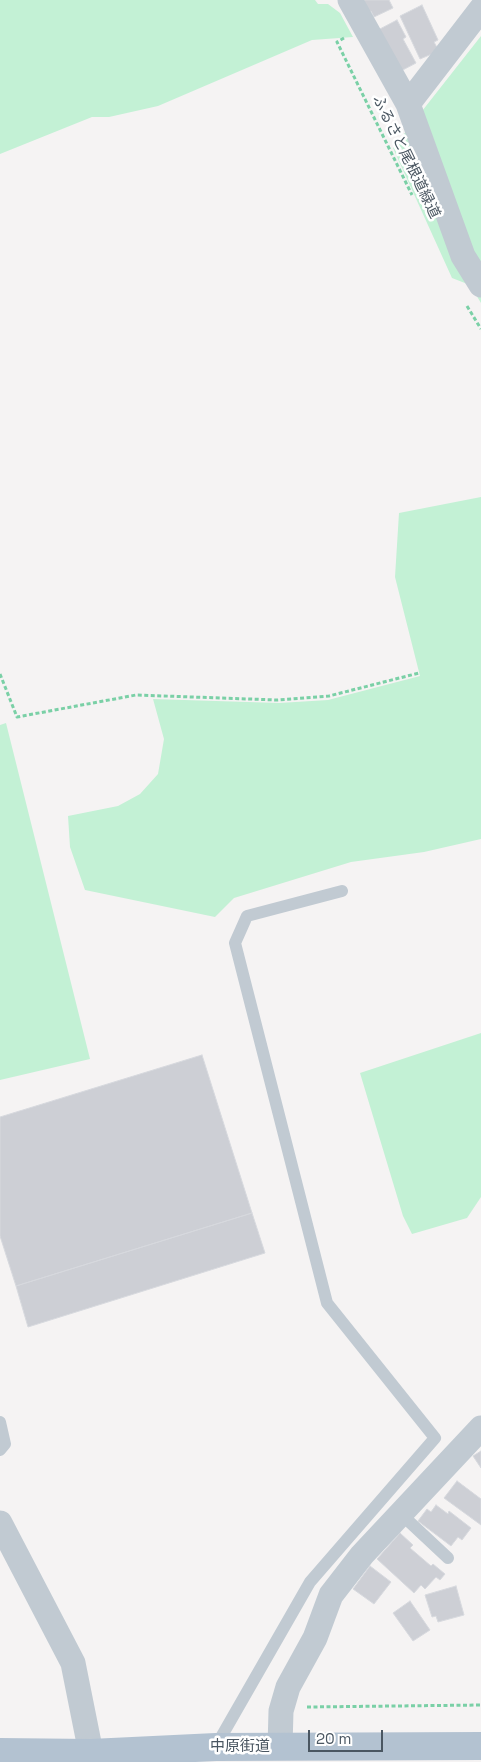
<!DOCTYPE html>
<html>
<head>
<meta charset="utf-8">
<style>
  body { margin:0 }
  #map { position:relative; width:481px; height:1762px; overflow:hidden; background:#f5f3f3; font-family:"Space Grotesk",sans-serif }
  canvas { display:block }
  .scale { position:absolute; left:308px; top:1730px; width:75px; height:22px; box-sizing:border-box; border:2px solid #4a5661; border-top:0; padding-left:6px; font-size:15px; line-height:18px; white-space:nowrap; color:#4a5661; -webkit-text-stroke:4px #fff; paint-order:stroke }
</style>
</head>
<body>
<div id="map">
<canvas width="481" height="1762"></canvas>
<div class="scale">20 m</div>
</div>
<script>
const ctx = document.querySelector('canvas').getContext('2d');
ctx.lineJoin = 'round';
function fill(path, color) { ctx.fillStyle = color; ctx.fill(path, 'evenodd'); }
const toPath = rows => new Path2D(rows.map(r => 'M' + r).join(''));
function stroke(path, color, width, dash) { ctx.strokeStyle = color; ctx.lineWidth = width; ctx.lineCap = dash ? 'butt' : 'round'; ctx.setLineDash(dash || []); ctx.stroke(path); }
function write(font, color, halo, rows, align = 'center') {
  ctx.font = font + ' "Space Grotesk","Noto Sans JP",sans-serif'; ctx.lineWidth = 5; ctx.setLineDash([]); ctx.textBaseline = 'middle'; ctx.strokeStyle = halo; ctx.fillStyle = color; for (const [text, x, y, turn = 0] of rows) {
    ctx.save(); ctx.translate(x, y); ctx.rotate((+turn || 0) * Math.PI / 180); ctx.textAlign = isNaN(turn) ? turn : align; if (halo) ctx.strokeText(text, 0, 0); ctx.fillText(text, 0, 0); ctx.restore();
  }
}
const green = toPath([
  [0,0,315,0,318,4,328,4,340,13,353,37,312,40,158,106,109,117,92,117,0,154],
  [481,36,481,303,470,285,452,278,393,148],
  [481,497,481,839,424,852,351,862,234,898,215,917,85,890,70,847,68,816,118,806,140,794,158,774,164,739,153,699,279,703,328,700,420,676,395,577,399,513],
  [6,723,90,1059,0,1080,0,725],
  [481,1033,481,1197,467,1218,412,1234,403,1216,360,1073]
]);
const building = toPath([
  [365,0,389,0,393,8,374,17,371,11,365,13,360,3,365,0],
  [422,5,438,40,434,42,439,51,420,59,400,16,422,5],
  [397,20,406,37,403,39,416,63,399,72,378,30,397,20],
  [202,1055,252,1213,16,1286,0,1236,0,1117,202,1055],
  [252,1213,265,1253,28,1327,16,1286,252,1213],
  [481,1451,481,1468,473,1456,481,1451],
  [457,1481,481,1499,481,1525,444,1498,457,1481],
  [436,1505,448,1514,449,1511,471,1528,462,1540,458,1537,451,1546,418,1521,427,1509,431,1512,436,1505],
  [400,1533,413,1545,410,1548,431,1566,433,1564,445,1574,440,1580,436,1577,425,1589,421,1585,414,1593,377,1559,400,1533],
  [370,1566,391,1582,374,1604,353,1589,370,1566],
  [456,1586,464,1615,438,1622,436,1616,432,1617,425,1595,456,1586],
  [410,1601,430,1630,413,1641,393,1613,410,1601]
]);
const path = toPath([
  [344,38,337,42,412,195],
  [467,306,481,329],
  [0,674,17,717,136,695,277,700,329,696,419,673],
  [307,1707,481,1705]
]);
const lane = toPath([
  [0,1422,5,1444,0,1450],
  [401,1514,448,1558],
  [216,1746,310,1582,435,1438,327,1303,235,943,247,916,342,891]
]);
const street = toPath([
  [350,0,408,104,463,256,481,285],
  [408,104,481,9],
  [0,1523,73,1663,91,1753],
  [280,1747,281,1711,288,1687,315,1638,331,1595,362,1555,481,1428]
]);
const primary = toPath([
  [0,1752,91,1753,216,1747,481,1746]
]);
const streetNames = [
  ["ふるさと尾根道緑道",406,157,64],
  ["中原街道",240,1747]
];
fill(green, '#c3f1d5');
fill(building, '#cdcfd5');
stroke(building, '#d7d9de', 1);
stroke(path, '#7ad0a6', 3, [4, 2.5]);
stroke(lane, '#c1cad2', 12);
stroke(street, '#c1cad2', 25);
stroke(primary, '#b3c2d1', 28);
write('15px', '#4a5661', '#fff', streetNames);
</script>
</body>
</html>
